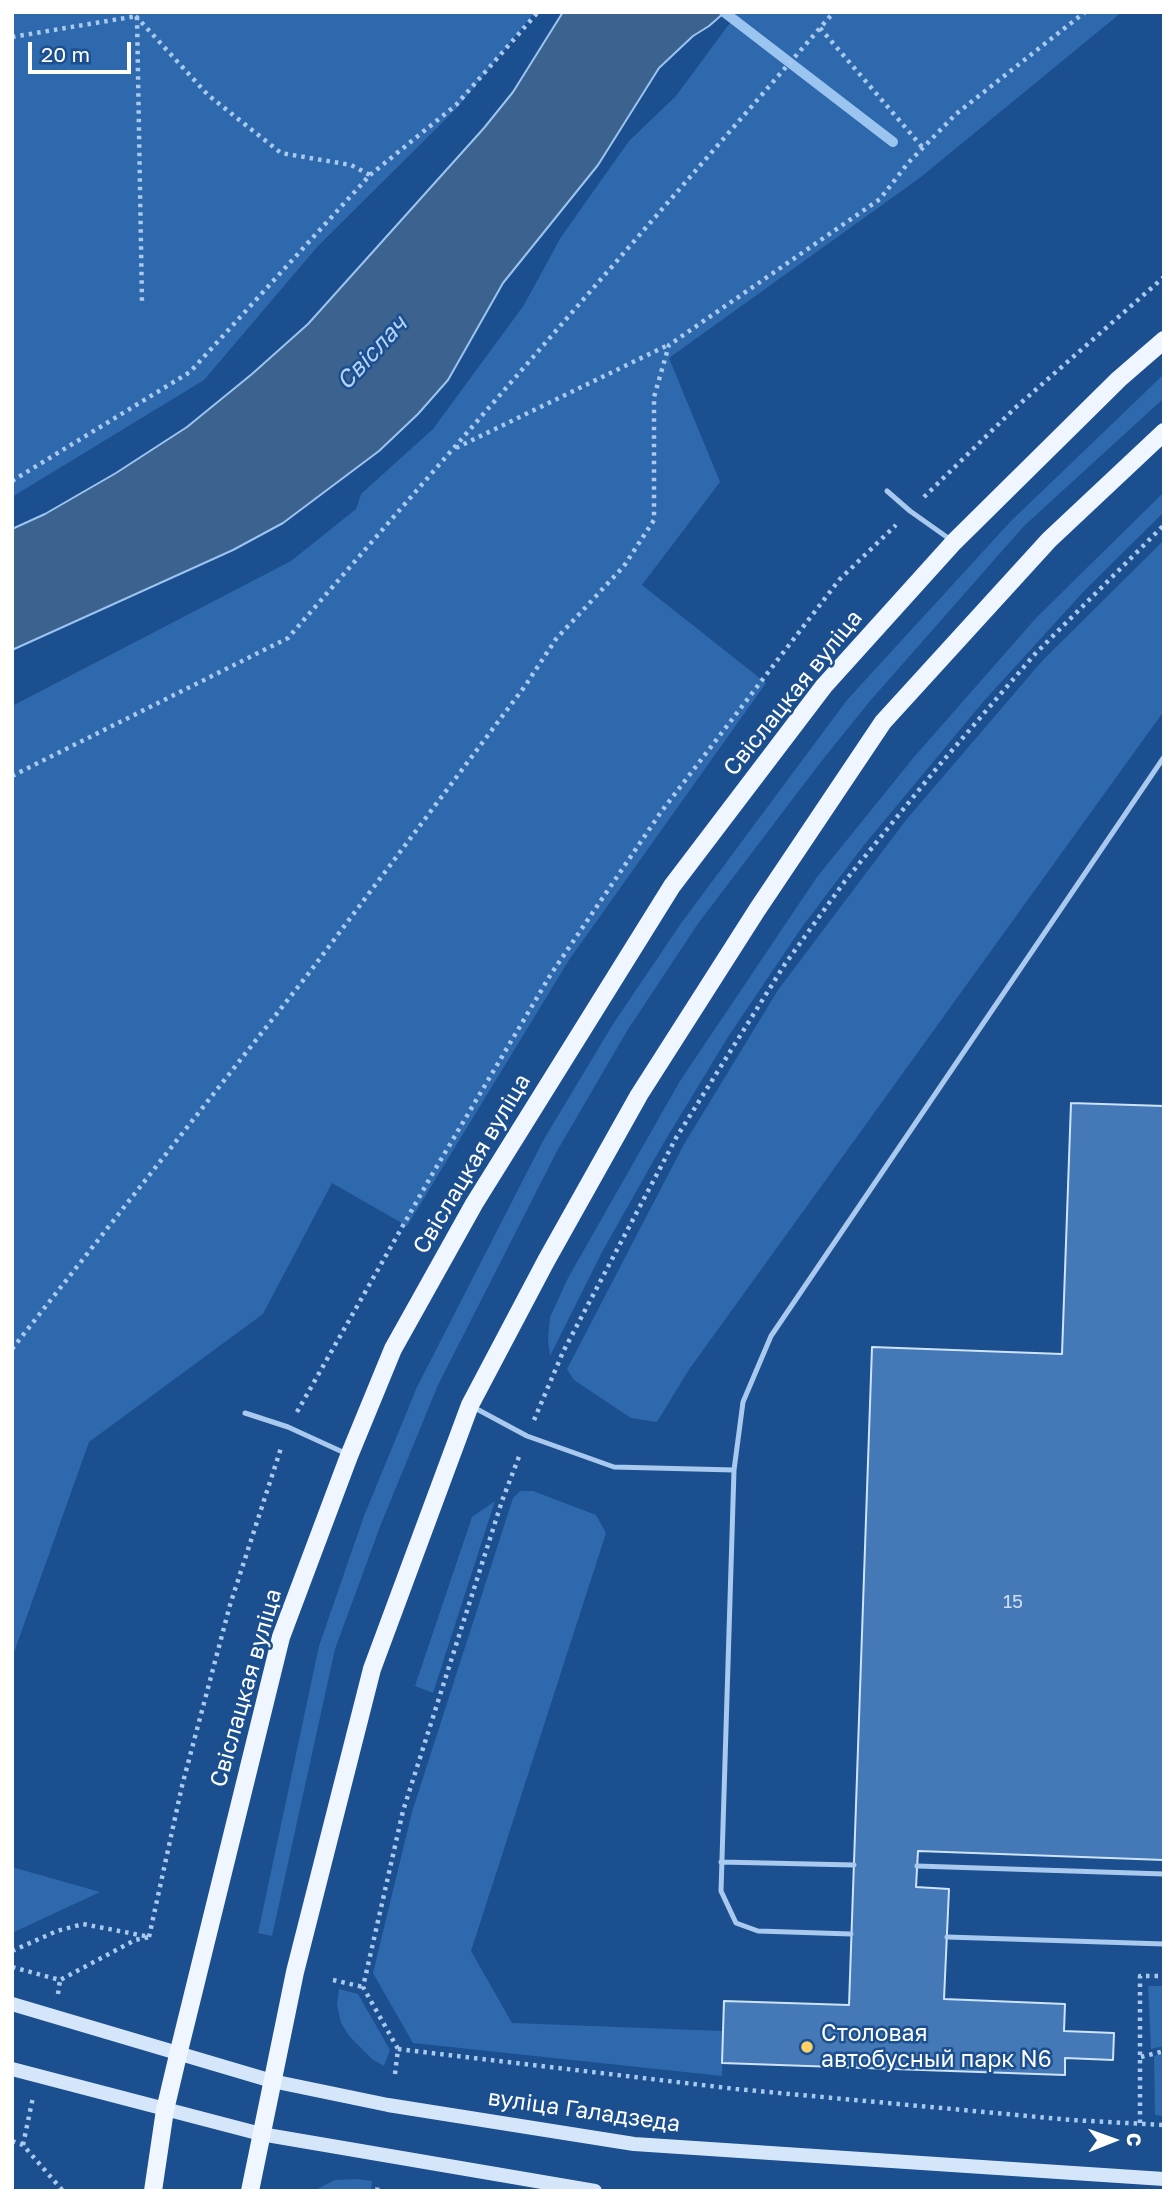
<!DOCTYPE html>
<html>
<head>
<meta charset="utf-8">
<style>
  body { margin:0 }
  #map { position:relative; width:1176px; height:2203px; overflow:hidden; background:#1b4f8f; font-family:"Golos Text",sans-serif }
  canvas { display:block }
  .frame { position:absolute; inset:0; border:14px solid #fff; pointer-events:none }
  .north { position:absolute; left:1078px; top:2105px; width:70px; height:70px; -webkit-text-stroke:5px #1b4f8f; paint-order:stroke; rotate:89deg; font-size:19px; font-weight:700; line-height:28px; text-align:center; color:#fff }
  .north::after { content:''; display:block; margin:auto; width:24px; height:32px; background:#fff; clip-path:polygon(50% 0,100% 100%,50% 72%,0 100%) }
  .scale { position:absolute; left:28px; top:42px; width:103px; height:32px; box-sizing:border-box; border:4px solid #fff; border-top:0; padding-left:9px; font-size:21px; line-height:24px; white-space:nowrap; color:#fff; -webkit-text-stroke:5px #1b4f8f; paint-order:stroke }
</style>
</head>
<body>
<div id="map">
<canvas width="1176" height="2203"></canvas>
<div class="frame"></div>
<div class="north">С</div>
<div class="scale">20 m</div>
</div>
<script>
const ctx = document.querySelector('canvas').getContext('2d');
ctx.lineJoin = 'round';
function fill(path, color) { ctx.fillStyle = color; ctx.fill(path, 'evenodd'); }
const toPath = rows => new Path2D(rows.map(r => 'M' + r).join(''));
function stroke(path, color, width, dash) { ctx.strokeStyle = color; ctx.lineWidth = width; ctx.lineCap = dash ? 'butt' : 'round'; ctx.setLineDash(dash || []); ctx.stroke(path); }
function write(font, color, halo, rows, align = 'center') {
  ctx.font = font + ' "Golos Text",sans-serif'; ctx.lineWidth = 5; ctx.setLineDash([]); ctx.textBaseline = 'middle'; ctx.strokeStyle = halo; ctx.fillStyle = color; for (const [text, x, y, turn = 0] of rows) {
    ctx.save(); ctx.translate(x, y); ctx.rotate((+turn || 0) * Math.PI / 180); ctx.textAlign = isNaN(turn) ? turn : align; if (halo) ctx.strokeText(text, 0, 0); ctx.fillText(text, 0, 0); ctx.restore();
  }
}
const green = toPath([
  [12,12,535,12,457,108,318,246,204,380,12,497],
  [738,12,1122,12,921,177,669,358,720,482,642,585,766,683,569,960,407,1226,332,1183,263,1314,89,1442,12,1658,12,706,291,561,356,509,361,494,433,429,524,305,561,237,629,141,676,96],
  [1164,374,1164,398,1024,526,870,701,820,763,697,925,627,1031,557,1151,438,1385,381,1524,335,1649,272,1936,258,1933,319,1646,364,1516,417,1387,544,1139,613,1024,682,922,847,700,1010,522],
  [1164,492,1164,512,1085,590,983,702,864,845,802,927,728,1037,663,1144,602,1252,550,1356,548,1339,550,1317,568,1278,680,1081,817,877,914,757,1036,618],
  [1164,540,1164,711,688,1371,657,1422,631,1418,574,1380,567,1369,683,1146,778,990,906,820,1042,661],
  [520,1491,533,1491,596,1515,606,1533,471,1951,512,2023,723,2031,722,2076,413,2043,373,1973,412,1812,513,1498],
  [495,1501,433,1693,415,1686,472,1517],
  [12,1867,100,1892,12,1933],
  [1148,1986,1164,1986,1164,2046,1151,2049],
  [339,1989,358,1994,390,2050,384,2066,372,2059,350,2037,341,2023,337,2005],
  [1164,2053,1164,2116,1155,2115,1154,2056],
  [357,2179,372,2181,371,2191,313,2191,335,2180]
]);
const water = toPath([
  [563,12,725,12,709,26,693,36,659,68,598,165,503,283,448,380,418,414,379,451,283,523,233,550,12,650,12,529,45,514,116,473,187,427,252,374,308,324,484,128,513,92,563,12]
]);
const stream = toPath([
  [724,12,893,142]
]);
const building = toPath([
  [1071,1103,1164,1106,1164,1860,918,1851,916,1887,949,1889,944,1999,1065,2004,1064,2031,1114,2033,1113,2060,1065,2058,1065,2075,722,2063,724,2001,849,2005,872,1347,1062,1354,1071,1103]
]);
const path = toPath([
  [820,28,923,148],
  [12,37,137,16,142,303],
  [370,175,456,105,538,12],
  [456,448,668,345],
  [12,481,190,372,370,175,351,165,281,153,208,95,132,12],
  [924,497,1015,408,1164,277],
  [12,776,288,638,834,12],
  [12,1349,309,973,525,686,556,639,624,566,654,520,654,397,669,345,880,199,908,163,956,114,1085,12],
  [297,1412,430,1178,551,974,661,812,839,580,896,525],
  [534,1420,563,1352,676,1138,785,964,845,881,936,769,1035,654,1164,525],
  [149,1937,182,1786,230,1605,282,1445],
  [12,1951,57,1931,83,1924,145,1936],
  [12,1967,60,1980,135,1940,149,1937],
  [333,1980,363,1987],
  [58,1994,60,1980],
  [398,2049,736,2089,1071,2120,1164,2125],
  [1141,2057,1164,2051],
  [395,2074,398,2049,363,1987,403,1811,502,1501,520,1454],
  [1140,2123,1140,1976,1164,1976],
  [12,2141,23,2145,63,2191],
  [23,2145,33,2097],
  [377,2191,378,2184]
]);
const service = toPath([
  [887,491,910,511,951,540],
  [473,1407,527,1436,614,1467,734,1470],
  [245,1413,288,1427,347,1454],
  [721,1862,854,1865],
  [917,1866,1164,1874],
  [851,1934,758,1931,736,1923,721,1891,734,1470,743,1402,771,1336,1164,757],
  [947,1937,1164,1944]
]);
const secondary = toPath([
  [12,2004,272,2081,388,2105,634,2144,1164,2179],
  [12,2069,261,2134,595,2191]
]);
const primary = toPath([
  [153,2191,165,2110,178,2055,281,1637,349,1456,393,1349,474,1204,672,886,824,686,954,542,1119,379,1164,340],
  [250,2191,295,1972,372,1669,470,1405,546,1261,639,1095,757,910,883,722,1049,540,1164,432]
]);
const markers = [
  [807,2047,7,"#ffd166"]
];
const numberNames = [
  ["15",1013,1602]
];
const streetNames = [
  ["Свіслацкая вуліца",793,693,-51],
  ["Свіслацкая вуліца",472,1164,-59],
  ["Свіслацкая вуліца",246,1688,-74],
  ["вуліца Галадзеда",584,2111,8]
];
const poiNames = [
  ["Столовая",821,2034],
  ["автобусный парк N6",821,2060]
];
const waterNames = [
  ["Свіслач",372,353,-47]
];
fill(green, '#2e69ad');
fill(water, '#3c6290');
stroke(water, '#9cc4f0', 2);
stroke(stream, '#9cc4f0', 10);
fill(building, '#4478b7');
stroke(building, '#cfe3fa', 2);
stroke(path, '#a9c9ee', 4.5, [3.5, 5]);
stroke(service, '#a9c9ee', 5);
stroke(secondary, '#d6e6fa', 14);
stroke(primary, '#f0f6ff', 18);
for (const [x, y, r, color] of markers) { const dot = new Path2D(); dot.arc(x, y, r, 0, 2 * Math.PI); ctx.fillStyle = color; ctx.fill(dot); stroke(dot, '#1b4f8f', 2.5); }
write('19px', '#d0dded', null, numberNames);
write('23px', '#fff', '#1b4f8f', streetNames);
write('23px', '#fff', '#1b4f8f', poiNames, 'left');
write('italic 24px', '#b5d3f5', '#1b4f8f', waterNames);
</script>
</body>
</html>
